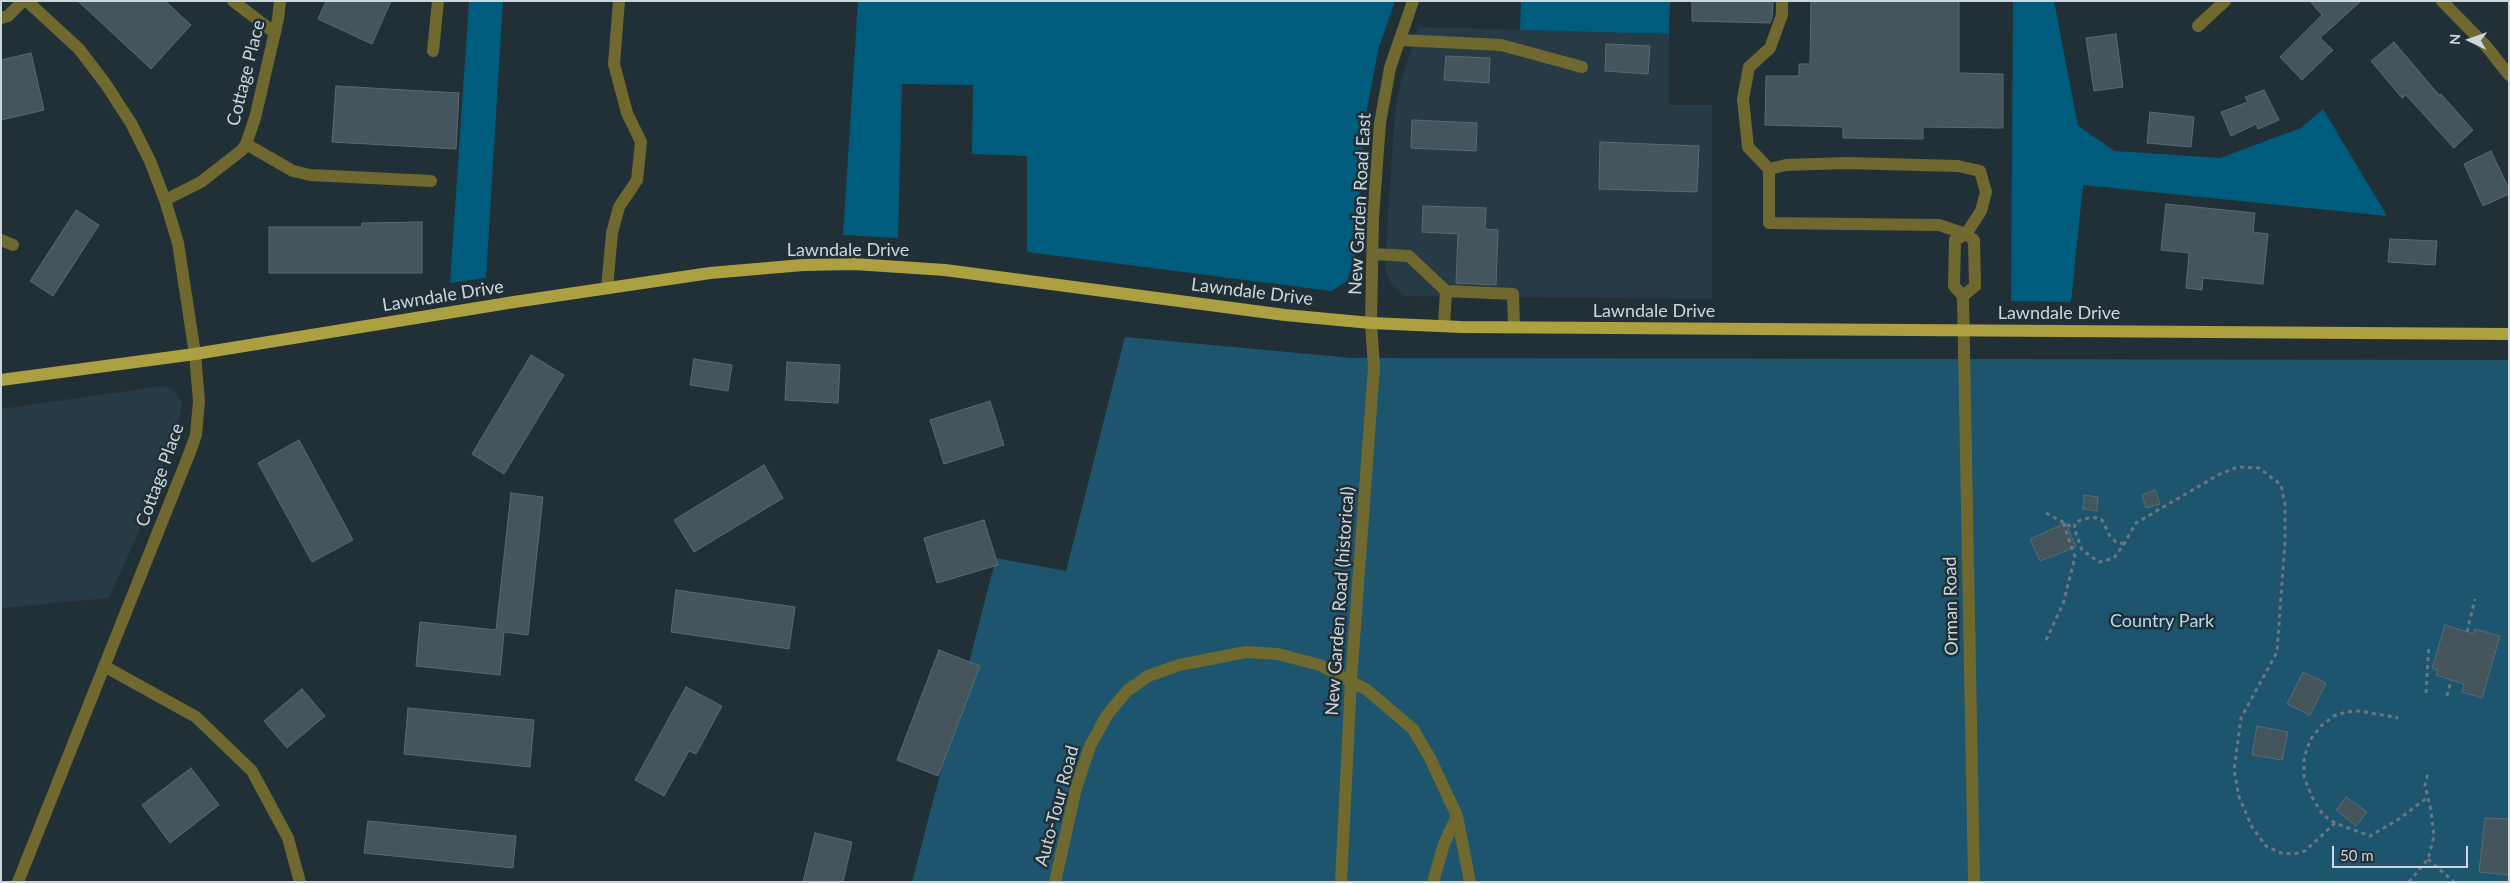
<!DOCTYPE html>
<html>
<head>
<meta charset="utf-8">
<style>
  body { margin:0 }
  #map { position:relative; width:2510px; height:883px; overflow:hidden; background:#213037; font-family:Lato,sans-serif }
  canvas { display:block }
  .frame { position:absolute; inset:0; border:2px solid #cdd6db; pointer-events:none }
  .north { position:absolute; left:2445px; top:15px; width:50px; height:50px; -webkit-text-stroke:4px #213037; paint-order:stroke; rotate:273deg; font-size:14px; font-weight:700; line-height:20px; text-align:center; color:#cdd6db }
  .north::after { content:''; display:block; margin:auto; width:18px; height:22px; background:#cdd6db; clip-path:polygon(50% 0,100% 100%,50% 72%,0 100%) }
  .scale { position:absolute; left:2332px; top:846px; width:136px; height:22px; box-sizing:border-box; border:2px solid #cdd6db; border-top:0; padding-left:6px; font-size:15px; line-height:18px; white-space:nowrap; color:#cdd6db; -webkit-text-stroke:4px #213037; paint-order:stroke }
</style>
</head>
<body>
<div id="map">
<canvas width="2510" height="883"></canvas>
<div class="frame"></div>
<div class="north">N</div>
<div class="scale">50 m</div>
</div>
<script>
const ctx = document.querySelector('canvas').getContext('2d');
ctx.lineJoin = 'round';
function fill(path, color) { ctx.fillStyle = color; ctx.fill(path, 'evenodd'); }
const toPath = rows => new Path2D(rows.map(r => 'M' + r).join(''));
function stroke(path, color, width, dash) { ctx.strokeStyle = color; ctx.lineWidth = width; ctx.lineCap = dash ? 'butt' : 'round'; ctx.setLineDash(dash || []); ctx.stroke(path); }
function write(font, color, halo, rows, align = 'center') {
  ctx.font = font + ' Lato,sans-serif'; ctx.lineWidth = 5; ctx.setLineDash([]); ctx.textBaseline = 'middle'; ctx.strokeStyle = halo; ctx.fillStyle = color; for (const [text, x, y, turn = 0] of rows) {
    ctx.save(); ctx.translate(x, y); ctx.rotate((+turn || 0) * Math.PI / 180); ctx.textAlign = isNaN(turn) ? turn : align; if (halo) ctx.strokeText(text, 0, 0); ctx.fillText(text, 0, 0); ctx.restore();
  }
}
const built = toPath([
  [1419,27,1669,34,1669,105,1712,105,1712,299,1403,296,1391,284,1385,267,1389,199,1395,112,1401,81],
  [163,386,172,389,182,402,178,429,165,474,109,598,1,608,1,409]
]);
const green = toPath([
  [1125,337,1352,358,2509,360,2509,882,912,882,996,558,1066,571]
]);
const forest = toPath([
  [469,1,503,1,486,278,450,283],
  [858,1,1395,1,1378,50,1364,126,1356,252,1347,281,1331,291,1027,252,1027,156,972,154,973,85,902,84,898,238,843,235],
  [1521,1,1670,1,1669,34,1520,30],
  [2013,1,2054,1,2078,126,2115,151,2220,158,2301,128,2323,109,2387,216,2083,185,2071,302,2011,301]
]);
const building = toPath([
  [78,1,165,1,191,25,151,69,78,1],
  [326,1,391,1,372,44,318,19,326,1],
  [1692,1,1773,1,1772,18,1770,23,1692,21,1692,1],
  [1811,1,1959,1,1959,73,2003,74,2003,128,1923,127,1923,139,1843,138,1843,127,1765,125,1766,76,1799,76,1799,64,1810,64,1811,1],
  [2310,1,2361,1,2320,38,2333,50,2302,80,2280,57,2322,15,2310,1],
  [2116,34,2123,87,2094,91,2086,38,2116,34],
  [2394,42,2439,95,2441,94,2473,130,2454,148,2406,95,2402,98,2371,61,2394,42],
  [1606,44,1650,46,1648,74,1605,71,1606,44],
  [31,53,44,110,1,120,1,60,31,53],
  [1446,56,1490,58,1489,83,1444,80,1446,56],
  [336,86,459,93,456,149,332,142,336,86],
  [2264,90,2279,120,2258,129,2256,124,2231,136,2221,112,2248,102,2245,97,2264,90],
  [2150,112,2194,117,2191,147,2147,143,2150,112],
  [1412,120,1477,123,1476,151,1411,148,1412,120],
  [1600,142,1699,146,1697,192,1599,189,1600,142],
  [2491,151,2509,189,2509,194,2483,206,2464,164,2491,151],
  [2166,204,2255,213,2253,232,2268,234,2263,284,2203,278,2202,290,2186,288,2189,253,2161,250,2166,204],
  [1423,206,1486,208,1485,229,1498,230,1496,285,1456,283,1458,234,1422,232,1423,206],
  [76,210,99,225,53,296,30,281,76,210],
  [422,222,422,273,269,273,269,227,362,227,362,223,422,222],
  [2390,239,2437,241,2435,265,2388,262,2390,239],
  [531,355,564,375,504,474,472,454,531,355],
  [694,359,732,365,728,391,690,385,694,359],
  [787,362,840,365,838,403,785,400,787,362],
  [990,401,1004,445,944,464,930,420,990,401],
  [299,440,353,540,312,562,258,463,299,440],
  [764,465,783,498,694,552,674,520,764,465],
  [2155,490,2160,504,2146,508,2142,495,2155,490],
  [511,493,543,497,528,635,504,632,500,675,416,666,420,622,496,630,511,493],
  [2084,495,2098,497,2097,511,2083,509,2084,495],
  [984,520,998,565,937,583,924,538,984,520],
  [2066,523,2076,547,2040,561,2030,539,2066,523],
  [676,590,795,607,789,649,671,632,676,590],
  [2445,625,2474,634,2475,629,2500,636,2482,698,2462,692,2464,684,2436,675,2438,670,2432,668,2445,625],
  [939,650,980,666,938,776,897,760,939,650],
  [2303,672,2326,683,2310,715,2287,704,2303,672],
  [686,687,722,706,696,754,689,751,664,796,635,780,686,687],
  [302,689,325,716,287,748,264,721,302,689],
  [408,708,534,720,530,767,404,754,408,708],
  [2257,726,2288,732,2282,760,2252,755,2257,726],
  [191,768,219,805,170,843,142,805,191,768],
  [2346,797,2367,812,2356,826,2336,810,2346,797],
  [2485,818,2509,819,2509,875,2479,872,2485,818],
  [368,821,516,836,513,868,364,853,368,821],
  [815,833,852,842,843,882,803,882,815,833]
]);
const path = toPath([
  [2046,513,2074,528],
  [2124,544,2116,542,2110,536,2102,520,2093,517,2084,519,2076,522,2074,528,2082,550,2099,562,2114,558,2124,544,2136,523,2220,474,2238,467,2259,468,2281,485,2285,504,2285,541,2277,652,2241,718,2234,770,2239,797,2252,827,2266,846,2281,853,2294,854,2305,851,2335,823,2370,836,2399,819,2428,797],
  [2467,632,2475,599],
  [2046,640,2063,604,2075,557,2063,522],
  [2426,693,2429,645],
  [2447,696,2451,680],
  [2335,823,2323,815,2312,797,2304,777,2304,758,2310,740,2321,726,2334,716,2346,712,2360,711,2398,718],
  [2428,859,2454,882],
  [2409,882,2428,859,2434,836,2431,811,2425,785,2428,773]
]);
const minor = toPath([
  [233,1,275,33],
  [2442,1,2486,46,2509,75],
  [1,18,8,16,23,1],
  [2198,26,2225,1],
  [1400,40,1501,45,1582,67],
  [433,51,438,1],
  [246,144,293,171,310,175,431,181],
  [1769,169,1786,165,1845,163,1958,166,1980,171,1986,192,1981,211,1966,234,1939,225,1769,223,1769,169,1748,147,1743,99,1749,67,1770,48,1782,15,1782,1],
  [165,200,201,182,242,150,246,144,255,118,278,19,280,1],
  [1,240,13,245],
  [1373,254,1409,256,1446,291],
  [607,288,612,233,619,207,637,180,641,142,627,113,614,64,619,1],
  [1963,296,1975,286,1974,240,1966,234,1955,240,1954,286,1963,296,1974,882],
  [1444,326,1446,291,1513,294,1514,327],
  [104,666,196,717,252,771,288,838,300,882],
  [18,882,190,452,196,435,199,401,195,354,178,243,165,200,150,161,131,123,105,83,79,49,27,1],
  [1055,882,1076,788,1090,746,1107,715,1127,691,1148,676,1179,665,1246,652,1278,654,1320,665,1367,690,1413,729,1430,758,1457,816,1470,882],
  [1341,882,1351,680,1374,367,1371,323,1373,218,1380,123,1390,68,1413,1],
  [1433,882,1444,844,1457,816]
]);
const major = toPath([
  [1,380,195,354,514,302,710,273,803,265,854,264,945,270,1285,315,1371,323,1461,327,2509,334]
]);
const streetNames = [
  ["Cottage Place",246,73,-76],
  ["New Garden Road East",1360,204,-87],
  ["Lawndale Drive",848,250],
  ["Lawndale Drive",1252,292,7],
  ["Lawndale Drive",443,296,-9],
  ["Lawndale Drive",1654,311],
  ["Lawndale Drive",2059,313],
  ["Cottage Place",160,475,-70],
  ["New Garden Road (historical)",1340,601,-86],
  ["Orman Road",1951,606,-91],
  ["Auto-Tour Road",1057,806,-75]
];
const parkNames = [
  ["Country Park",2162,621]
];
fill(built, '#263b46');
fill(green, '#1d556e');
fill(forest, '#005c7c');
fill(building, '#45555d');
stroke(building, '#5a6a73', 1);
stroke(path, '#6b777e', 3, [4, 4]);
stroke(minor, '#6f682f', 12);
stroke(major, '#ada040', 12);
write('18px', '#cdd6db', '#213037', streetNames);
write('18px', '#afdcf3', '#213037', parkNames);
</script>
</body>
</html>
